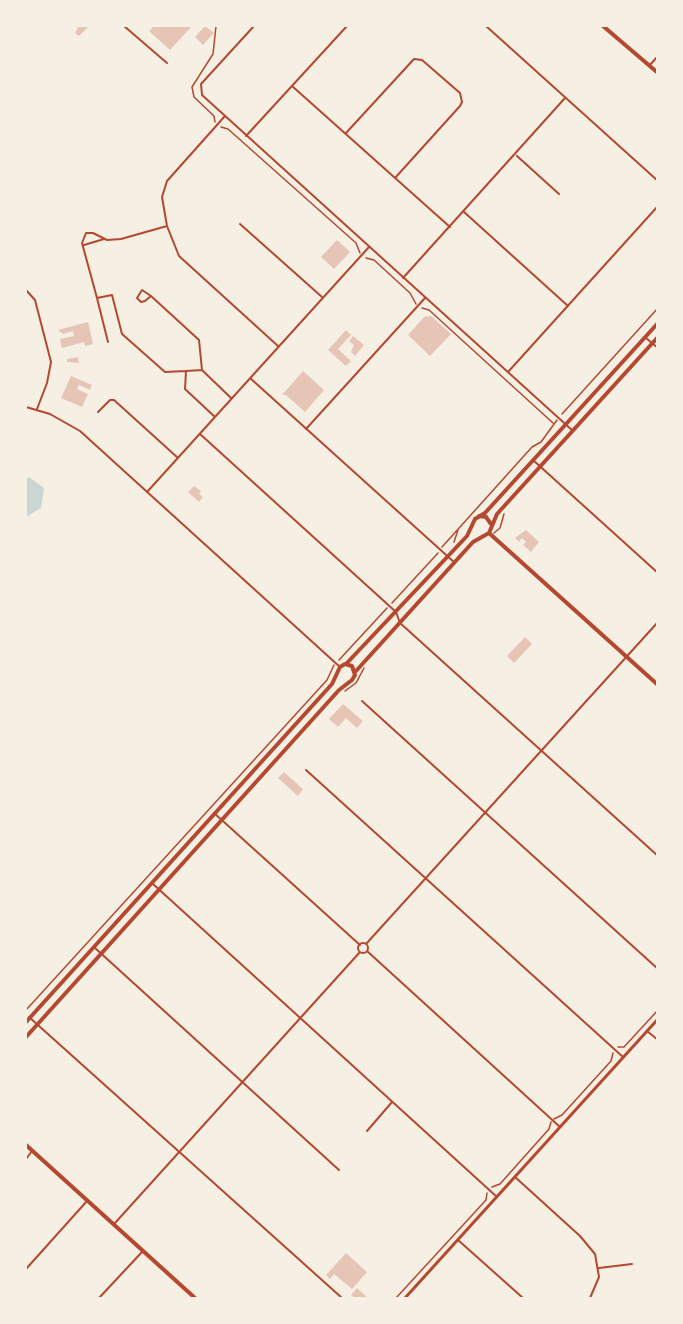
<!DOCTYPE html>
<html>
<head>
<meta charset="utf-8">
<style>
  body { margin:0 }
  #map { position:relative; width:683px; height:1324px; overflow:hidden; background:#f6efe4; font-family:"Noto Sans",sans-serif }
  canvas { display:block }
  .frame { position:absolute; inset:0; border:27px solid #f6efe4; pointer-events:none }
</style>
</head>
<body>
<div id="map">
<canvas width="683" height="1324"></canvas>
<div class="frame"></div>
</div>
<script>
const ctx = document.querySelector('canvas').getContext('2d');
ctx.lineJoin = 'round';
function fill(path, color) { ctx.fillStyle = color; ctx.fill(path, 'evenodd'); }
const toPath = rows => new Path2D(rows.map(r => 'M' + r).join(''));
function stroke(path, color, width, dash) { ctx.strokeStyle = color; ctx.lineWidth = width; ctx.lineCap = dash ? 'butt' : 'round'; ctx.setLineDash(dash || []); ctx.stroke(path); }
const water = toPath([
  [29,477,44,488,41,508,26,517,26,479]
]);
const building = toPath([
  [79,26,89,26,79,36,75,33],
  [154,26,192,26,170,50,149,31],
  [205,26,214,33,203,45,195,37],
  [337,240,350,252,334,269,321,257],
  [431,316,451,334,430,356,408,335,424,317],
  [88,322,93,344,85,346,84,342,62,348,60,339,74,336,73,331,63,334,58,330],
  [346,330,351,335,338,349,351,361,346,366,328,350],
  [353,336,364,345,355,356,351,352,354,345,349,341],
  [78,357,79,363,67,362,67,359],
  [303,371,324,390,305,412,286,395,282,395],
  [71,376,92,385,90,390,79,385,77,389,88,394,82,407,61,398],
  [194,486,201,491,199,494,203,497,199,502,188,492],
  [526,530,539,542,531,552,523,545,526,542,522,538,519,542,515,538],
  [525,637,532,644,514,663,507,656],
  [343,704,363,721,357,728,346,718,338,727,329,719],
  [284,772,303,789,298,796,278,778],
  [346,1253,367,1272,352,1289,334,1274,330,1279,326,1275],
  [357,1288,368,1298,355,1298,351,1295]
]);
const path = toPath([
  [215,122,214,116,194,97,192,87,213,54,216,26],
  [221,127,228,129,356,243,360,253],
  [366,258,374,260,410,293,416,304],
  [422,308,429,310,553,423],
  [562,414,658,308],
  [494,533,500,528,504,514],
  [454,542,458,530],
  [442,547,532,447,541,442,557,420],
  [392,603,438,553],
  [339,660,387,608],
  [345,691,356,683,364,668],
  [26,1010,327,680,334,665],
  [618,1047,624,1047,658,1010],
  [554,1119,562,1115,611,1061,613,1053],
  [492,1187,500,1184,549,1129,551,1122],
  [396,1298,486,1200,487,1193]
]);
const minor = toPath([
  [124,26,167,63],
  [254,26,201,84,202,95,573,431],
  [486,26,658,181],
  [649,66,658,56],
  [292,86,450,227],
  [225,116,167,181,162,197,167,226,179,256,278,346],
  [346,133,414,59,422,60,460,93,462,102,460,106,395,178],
  [246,136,347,26],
  [517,156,559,194],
  [464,212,568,306],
  [240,224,322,297],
  [167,226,121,239,107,240,93,233,86,233,82,243,97,298,112,295,122,334,165,372,186,371,185,389,215,417],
  [84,245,104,239],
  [403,278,565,98],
  [26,290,35,300,51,362,47,383,37,409],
  [151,296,142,290,137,298,141,302,145,301,151,296,199,340,202,370,231,398],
  [97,298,108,342],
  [646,338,658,348],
  [186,371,202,370],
  [508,372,658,206],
  [250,378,455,563],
  [26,407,50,414,80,431,340,667],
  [98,412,110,400,114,400,178,458],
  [306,429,425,298],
  [200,434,396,612,400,623,658,856],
  [533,460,658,573],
  [147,492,369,247],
  [362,701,658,969],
  [306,770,623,1057],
  [214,813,360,945],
  [153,884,497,1197],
  '358 948a5 5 0 1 1 10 0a5 5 0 1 1-10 0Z',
  [366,944,658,622],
  [95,948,339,1170],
  [367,951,560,1127],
  [29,1017,342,1298],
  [647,1031,658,1040],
  [367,1131,392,1102],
  [26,1159,32,1151],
  [515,1177,580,1236,595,1254,599,1277,590,1298],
  [115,1223,360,952],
  [458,1240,523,1298],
  [599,1268,632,1264],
  [26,1269,87,1201],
  [99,1298,142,1252]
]);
const tertiary = toPath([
  [405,1298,658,1019]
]);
const secondary = toPath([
  [479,516,486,517,491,524],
  [489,533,658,685],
  [346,664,467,536,475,519,485,513,658,323],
  [356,671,473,542,489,533,497,514,658,337],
  [26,1022,332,684,340,667,345,664,352,666,355,675,352,680,339,690,26,1037],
  [26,1145,195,1298]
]);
const trunk = toPath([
  [603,26,658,73]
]);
fill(water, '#c9d6d2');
fill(building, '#e6c5b7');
stroke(path, '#b5482f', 1.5);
stroke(minor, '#b5482f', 2);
stroke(tertiary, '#b5482f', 3);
stroke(secondary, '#b5482f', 4);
stroke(trunk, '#b5482f', 4);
</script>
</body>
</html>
